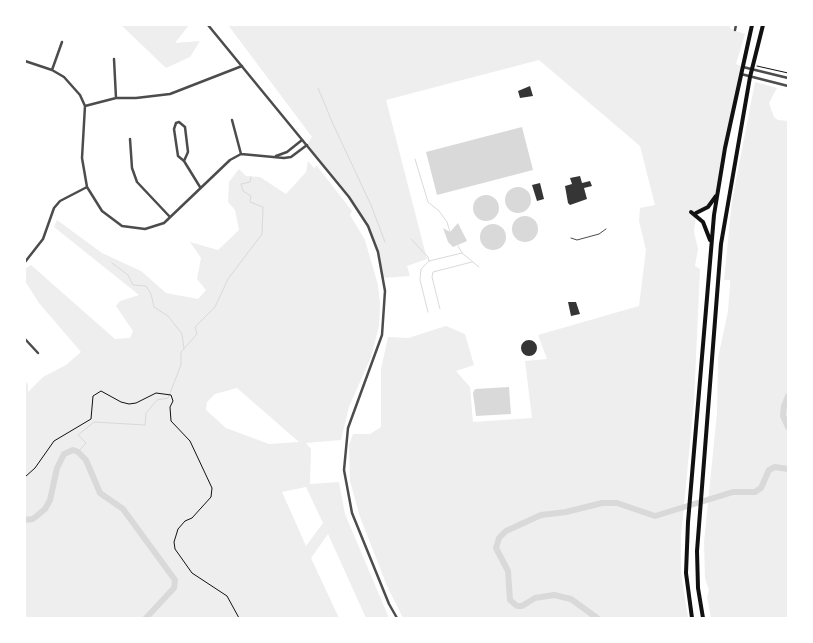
<!DOCTYPE html>
<html>
<head>
<meta charset="utf-8">
<style>
  body { margin:0 }
  #map { position:relative; width:813px; height:643px; overflow:hidden; background:#fff; font-family:Rubik,sans-serif }
  canvas { display:block }
  .frame { position:absolute; inset:0; border:26px solid #fff; pointer-events:none }
</style>
</head>
<body>
<div id="map">
<canvas width="813" height="643"></canvas>
<div class="frame"></div>
</div>
<script>
const ctx = document.querySelector('canvas').getContext('2d');
ctx.lineJoin = 'round';
function fill(path, color) { ctx.fillStyle = color; ctx.fill(path, 'evenodd'); }
const toPath = rows => new Path2D(rows.map(r => 'M' + r).join(''));
function stroke(path, color, width, dash) { ctx.strokeStyle = color; ctx.lineWidth = width; ctx.lineCap = dash ? 'butt' : 'round'; ctx.setLineDash(dash || []); ctx.stroke(path); }
const green = toPath([
  [121,25,189,25,175,43,200,41,190,57,166,68],
  [228,25,729,25,731,29,745,34,736,64,743,67,717,194,711,204,696,213,694,232,698,249,695,266,700,269,694,401,681,536,681,573,688,618,403,618,387,586,360,517,350,481,349,445,353,434,370,434,381,427,381,369,388,337,408,338,446,326,465,334,474,365,456,371,470,387,473,422,532,418,525,361,547,359,538,335,639,306,646,250,639,221,640,208,655,205,640,146,539,60,386,100,427,259,407,266,410,276,383,278,378,252,368,226,349,197,307,145,312,137],
  [755,82,777,88,769,103,774,117,778,120,788,121,788,618,711,618,707,597,709,590,705,578,704,542,717,413,718,358,728,311,730,286,730,280,724,280,732,201],
  [308,161,314,168,317,166,352,211,350,215,365,240,378,285,380,304,379,326,371,357,349,407,341,440,306,443,311,449,310,484,339,482,345,514,389,618,366,618,328,534,311,558,339,618,25,618,25,381,28,384,28,392,43,377,66,365,81,352,39,303,25,281,25,269,31,265,115,339,130,338,133,331,116,306,120,301,139,295,54,227,57,220,102,253,141,271,166,293,198,299,206,290,197,279,201,258,190,242,218,250,239,230,235,210,228,202,229,182,239,169,246,176,260,177,286,194,306,172],
  [237,388,299,442,298,442,269,444,226,428,206,410,207,402,215,394],
  [306,487,323,523,306,546,282,492]
]);
const water = toPath([
  [522,127,533,170,437,195,426,152],
  '505 200a13 13 0 1 1 26 0a13 13 0 1 1-26 0Z',
  '473 208a13 13 0 1 1 26 0a13 13 0 1 1-26 0Z',
  '512 229a13 13 0 1 1 26 0a13 13 0 1 1-26 0Z',
  [458,223,467,241,453,247,448,242,443,228,450,232],
  '480 237a13 13 0 1 1 26 0a13 13 0 1 1-26 0Z',
  [509,387,511,414,476,416,473,393,475,389]
]);
const stream = toPath([
  [318,88,333,124,371,205,385,242],
  [415,159,428,202,439,211,447,222,450,232],
  [411,239,428,257,429,261],
  [458,246,462,253,479,267],
  [112,263,128,275,133,285,146,286,151,294,154,307,168,316,182,334,184,349],
  [440,309,432,277,433,272,472,262],
  [428,312,420,280,421,269,429,261,462,253],
  [78,452,86,443,78,435,94,422,145,425,146,413,157,400,168,398,181,365,181,352,197,334,195,327,215,307,228,279,262,234,263,207,250,202,251,196,243,191,241,184,250,182,251,177]
]);
const river = toPath([
  [788,396,784,406,783,416,788,427],
  [25,520,33,519,45,509,50,500,57,468,64,454,73,450,78,452,86,460,100,493,123,509,175,580,174,588,146,618],
  [597,618,571,599,554,595,535,598,522,606,517,606,510,600,508,571,496,548,499,538,506,531,541,515,566,512,602,503,617,503,655,516,733,492,755,492,761,488,769,470,775,467,788,469]
]);
const building = toPath([
  [530,86,533,96,520,98,518,91],
  [580,176,582,183,590,181,592,186,584,188,587,199,570,205,568,203,565,186,572,184,570,178],
  [540,183,544,199,537,201,532,185],
  [568,302,576,302,580,314,571,316],
  '521 348a8 8 0 1 1 16 0a8 8 0 1 1-16 0Z'
]);
const path = toPath([
  [757,66,788,73],
  [25,477,35,468,54,441,91,419,93,396,101,391,121,402,129,404,136,403,156,393,171,395,173,401,170,407,171,421,190,441,212,488,211,497,192,518,185,521,178,529,174,542,175,549,192,573,227,596,239,618]
]);
const service = toPath([
  [571,238,577,240,599,234,606,229]
]);
const minor = toPath([
  [735,30,736,25],
  [114,59,116,98],
  [25,61,52,70,64,77,80,95,85,106,82,158,87,187,102,211,122,226,145,229,164,223,230,160,241,154,284,158,291,157,307,145],
  [52,70,62,42],
  [85,106,116,98,136,98,170,94,242,66],
  [232,120,241,154],
  [130,139,132,168,137,182,170,217],
  [276,156,287,152,302,140],
  [184,161,178,156,174,129,176,123,179,122,185,127,188,152,184,161,200,187],
  [25,262,43,239,54,208,60,201,87,187],
  [25,339,38,353]
]);
const tertiary = toPath([
  [208,25,349,197,368,226,378,252,385,291,382,335,348,428,344,470,352,513,389,604,397,618],
  [743,67,788,78],
  [741,74,788,86]
]);
const primary = toPath([
  [691,212,703,222,710,240],
  [696,213,708,207,716,196],
  [692,618,686,573,688,522,714,215,725,148,752,25],
  [703,618,698,588,697,551,721,244,750,77,763,25]
]);
fill(green, '#eee');
fill(water, '#d9d9d9');
stroke(stream, '#d9d9d9', 1);
stroke(river, '#d9d9d9', 6);
fill(building, '#353535');
stroke(path, '#111', 1);
stroke(service, '#4c4c4c', 1);
stroke(minor, '#4c4c4c', 2.5);
stroke(tertiary, '#4c4c4c', 2.5);
stroke(primary, '#111', 4);
</script>
</body>
</html>
